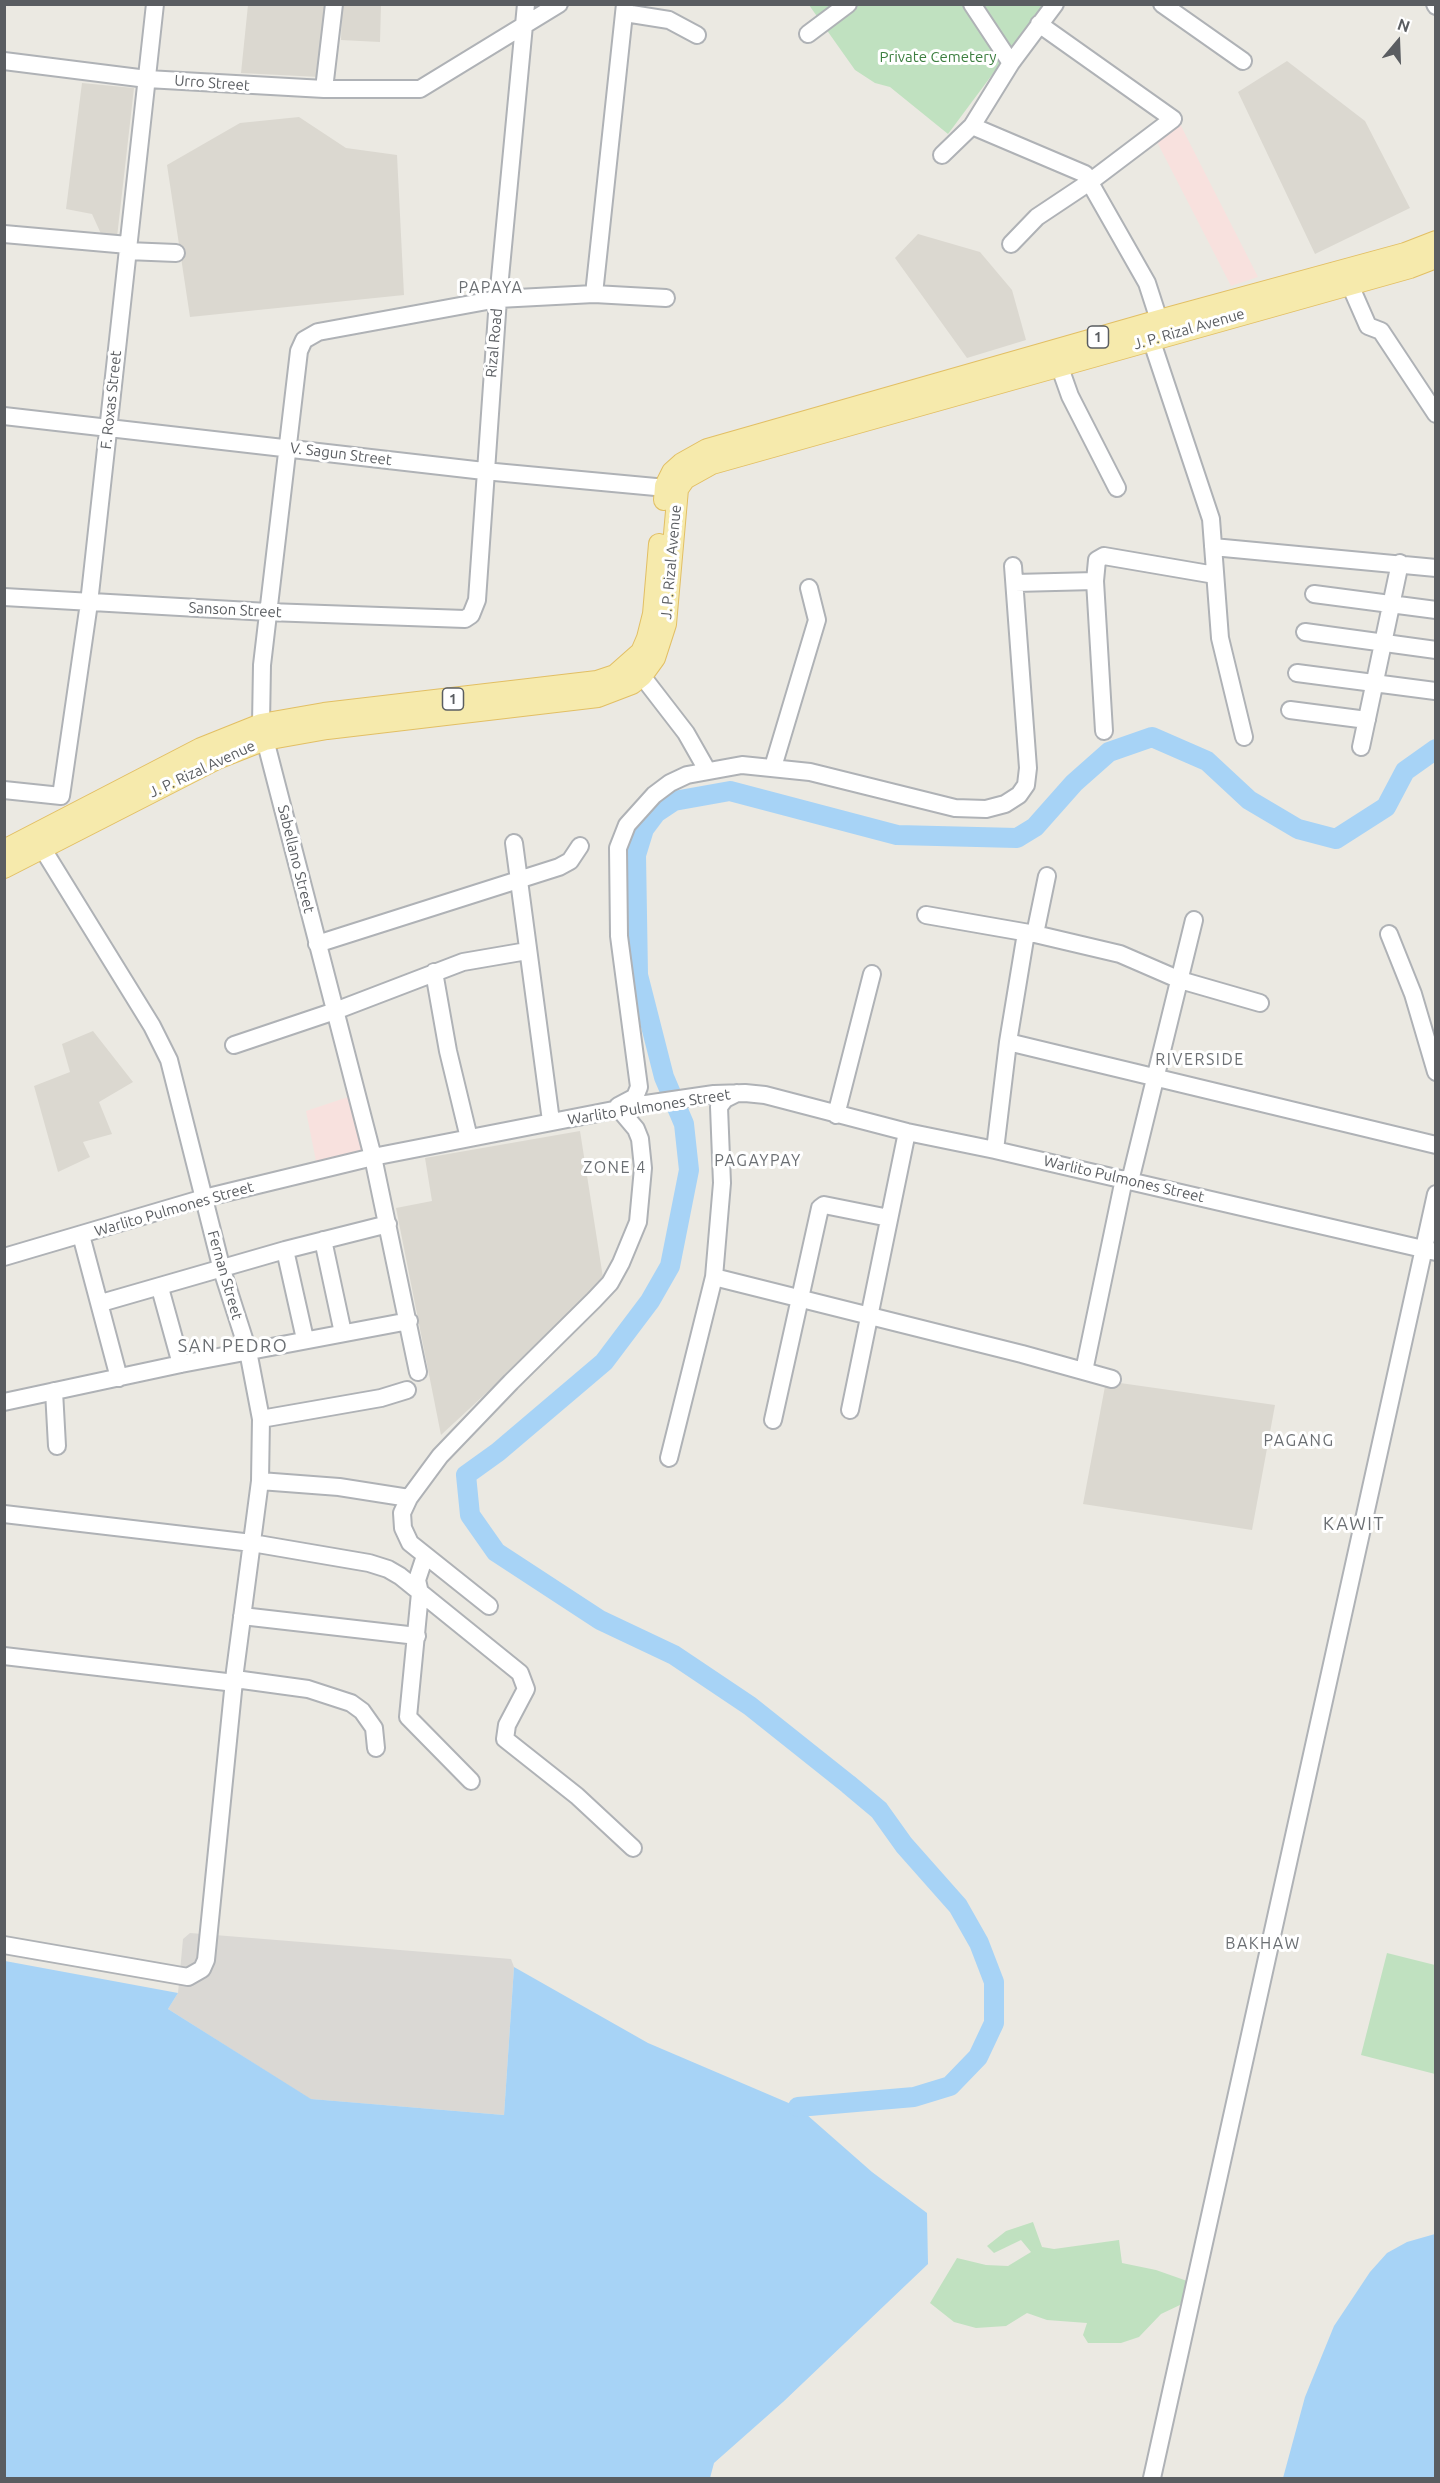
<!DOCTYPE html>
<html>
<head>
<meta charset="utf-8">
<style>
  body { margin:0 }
  #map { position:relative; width:1440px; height:2483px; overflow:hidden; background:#ebe9e2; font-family:Ubuntu,sans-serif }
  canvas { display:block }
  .frame { position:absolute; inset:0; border:6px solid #5a5d61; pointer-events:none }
  .north { position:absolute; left:1368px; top:12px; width:60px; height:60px; -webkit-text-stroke:4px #fff; paint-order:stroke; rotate:19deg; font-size:16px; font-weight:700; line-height:24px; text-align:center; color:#5a5d61 }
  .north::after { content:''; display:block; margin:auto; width:21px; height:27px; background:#5a5d61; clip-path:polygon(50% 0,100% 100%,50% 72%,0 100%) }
</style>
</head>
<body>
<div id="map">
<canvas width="1440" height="2483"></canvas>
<div class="frame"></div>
<div class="north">N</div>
</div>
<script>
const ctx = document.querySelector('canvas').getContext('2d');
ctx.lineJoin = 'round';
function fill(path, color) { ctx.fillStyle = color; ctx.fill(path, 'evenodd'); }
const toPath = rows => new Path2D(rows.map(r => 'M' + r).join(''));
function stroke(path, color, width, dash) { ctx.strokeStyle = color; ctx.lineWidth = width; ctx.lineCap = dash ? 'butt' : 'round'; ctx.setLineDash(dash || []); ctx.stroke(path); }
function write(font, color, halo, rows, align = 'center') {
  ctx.font = font + ' Ubuntu,sans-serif'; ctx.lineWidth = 6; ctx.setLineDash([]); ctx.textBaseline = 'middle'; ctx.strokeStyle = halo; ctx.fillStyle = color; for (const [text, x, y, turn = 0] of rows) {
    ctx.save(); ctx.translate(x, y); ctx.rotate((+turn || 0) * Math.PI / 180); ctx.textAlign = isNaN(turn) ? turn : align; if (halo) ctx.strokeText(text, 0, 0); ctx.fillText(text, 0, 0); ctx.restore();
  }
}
const industrial = toPath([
  [190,1933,511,1959,514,1967,504,2115,310,2099,168,2009,178,1993,183,1939]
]);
const education = toPath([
  [248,5,326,5,319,77,241,73],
  [342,5,381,5,380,42,341,40],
  [1287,61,1365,121,1410,208,1315,254,1238,92],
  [82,83,134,88,117,237,102,236,92,214,66,209],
  [299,117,346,148,397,155,404,295,190,317,167,165,240,123],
  [918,234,980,252,1012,290,1026,340,967,358,895,258],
  [93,1031,133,1082,99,1102,112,1134,83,1142,90,1157,58,1172,34,1086,70,1072,62,1044],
  [580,1131,604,1284,441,1435,396,1208,432,1201,425,1158],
  [1106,1381,1275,1405,1252,1530,1083,1504]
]);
const medical = toPath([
  [1178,120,1258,277,1231,286,1155,138],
  [351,1096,364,1150,316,1161,306,1111]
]);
const green = toPath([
  [809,5,1044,5,948,134,890,87,875,83,855,70],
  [1387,1953,1435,1965,1435,2074,1361,2055],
  [1033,2222,1042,2247,1054,2249,1119,2240,1122,2263,1156,2270,1190,2282,1180,2305,1161,2314,1139,2337,1121,2343,1088,2343,1083,2335,1087,2323,1047,2320,1027,2313,1006,2326,976,2328,954,2322,930,2303,957,2258,986,2265,1008,2266,1031,2252,1021,2240,994,2253,987,2246,1006,2231]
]);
const water = toPath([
  [5,1961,178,1993,168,2009,311,2099,504,2115,514,1967,648,2043,798,2107,872,2172,927,2213,928,2264,783,2402,714,2463,710,2478,5,2478],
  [1435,2234,1435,2478,1283,2478,1305,2397,1334,2326,1370,2272,1387,2253,1407,2242]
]);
const river = toPath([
  [798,2107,914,2097,950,2086,978,2057,994,2023,994,1982,979,1943,958,1906,904,1845,879,1810,848,1784,750,1706,674,1655,600,1620,496,1552,470,1515,466,1475,498,1452,604,1362,650,1301,670,1266,689,1170,684,1124,664,1077,638,975,636,855,644,829,656,813,674,801,730,791,897,835,1017,838,1035,827,1074,783,1109,752,1152,737,1207,761,1249,800,1298,829,1336,839,1386,807,1405,771,1436,749]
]);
const minor = toPath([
  [972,4,1011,63],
  [1162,4,1243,61],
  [1435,4,1436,6],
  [625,13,669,20,697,35],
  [808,34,848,4],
  [4,61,147,79,324,89,420,89,559,4],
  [324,89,334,4],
  [972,126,1085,174,1147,283,1159,320],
  [942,155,972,126,1011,63,1055,4],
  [4,234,128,245],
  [1011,244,1037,217,1091,181,1173,119,1039,24],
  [127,251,176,253],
  [1350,285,1368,326,1381,331,1436,414],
  [594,294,625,4],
  [1148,330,1211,519,1220,638,1244,737],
  [1059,365,1070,396,1117,488],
  [4,416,484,471,677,489],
  [1213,547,1436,568],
  [1015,583,1095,581],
  [1314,594,1436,610],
  [4,597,268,612,465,619,471,615,477,600,498,299,526,4],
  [1305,632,1436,650],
  [1297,673,1435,691],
  [642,676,686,733,707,770],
  [1290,710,1367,720],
  [1104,731,1095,581,1097,560,1104,556,1215,575],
  [1361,747,1400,563],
  [773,767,817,620,809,588],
  [4,790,61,796],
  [61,796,89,603,155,4],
  [514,843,551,1121],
  [926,915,1035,934,1120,954,1180,980,1260,1003],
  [1035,934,1047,876],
  [1389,934,1413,994,1436,1072],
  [317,944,559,867,570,861,580,846],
  [434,972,448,1051,469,1138],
  [1008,1042,1436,1145],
  [234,1045,335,1011,463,962,527,951],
  [618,1106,635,1097,639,1087,619,936,618,848,627,825,654,795,670,783,687,775,742,765,810,772,955,808,986,809,1005,804,1019,795,1026,785,1028,768,1013,566],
  [836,1115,872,974],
  [995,1150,1008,1042,1026,933],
  [1130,1181,1194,920],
  [81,1235,119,1378],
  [323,1240,343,1333],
  [285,1250,305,1339],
  [4,1257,204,1198,373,1157,639,1105,714,1094,745,1093,765,1095,907,1132,995,1150,1436,1252],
  [714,1277,1022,1354,1112,1379],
  [160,1288,181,1364],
  [101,1303,285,1250,388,1224],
  [1084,1371,1124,1179],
  [418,1372,373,1157,261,724,262,665,299,351,304,340,318,332,498,299,594,294,666,298],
  [54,1391,57,1446],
  [4,1402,181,1364,409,1321],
  [850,1410,907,1132],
  [261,1419,381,1398,407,1390],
  [773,1420,820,1208,824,1205,889,1218],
  [669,1458,714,1277,722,1183,719,1107,725,1099,737,1093],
  [260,1481,339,1487,409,1498],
  [4,1514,252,1543,369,1563,388,1569,400,1576,520,1673,526,1689,507,1725,505,1739,577,1796,633,1848],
  [425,1556,417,1580,420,1593,408,1717,471,1781],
  [489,1606,410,1543,403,1528,402,1513,409,1498,440,1456,511,1382,594,1300,610,1283,621,1263,638,1222,643,1168,640,1139,636,1129,620,1110],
  [242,1616,417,1636],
  [4,1656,235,1683],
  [235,1679,308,1689,351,1703,362,1711,374,1728,376,1748],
  [4,1945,188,1977,202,1969,206,1960,235,1671,260,1481,261,1419,248,1351,222,1270,169,1060,152,1026,36,838],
  [1152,2478,1436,1194]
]);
const major = toPath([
  [664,500,665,486,672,472,682,463,707,449,1159,320,1405,253,1436,241],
  [4,850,201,748,261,724,324,713,597,681,615,675,641,652,647,638,653,614,659,544],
  [4,868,217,759,265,740,327,729,598,697,632,684,642,676,655,658,666,624,678,489,685,479,712,464,1410,268,1436,258]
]);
const shields = [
  [1098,337,21],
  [453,699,21]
];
const shieldNames = [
  ["1",1098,337],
  ["1",453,699]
];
const parkNames = [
  ["Private Cemetery",938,57]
];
const streetNames = [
  ["Urro Street",212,83,4],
  ["J. P. Rizal Avenue",1189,329,-16],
  ["Rizal Road",494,343,-85],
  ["F. Roxas Street",111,400,-84],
  ["V. Sagun Street",341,454,7],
  ["J. P. Rizal Avenue",671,562,-85],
  ["Sanson Street",235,610,3],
  ["J. P. Rizal Avenue",202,769,-25],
  ["Sabellano Street",296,859,76],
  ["Warlito Pulmones Street",649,1107,-9],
  ["Warlito Pulmones Street",1124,1179,13],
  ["Warlito Pulmones Street",174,1209,-16],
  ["Fernan Street",225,1275,74]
];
const neighbourhoodNames = [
  ["PAPAYA",491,288],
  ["RIVERSIDE",1200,1060],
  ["PAGAYPAY",758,1161],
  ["ZONE 4",615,1168],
  ["PAGANG",1299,1441],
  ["BAKHAW",1263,1944]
];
const quarterNames = [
  ["SAN PEDRO",233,1346],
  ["KAWIT",1354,1524]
];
fill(industrial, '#dad8d4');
fill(education, '#dbd8d0');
fill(medical, '#f8e1de');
fill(green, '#c0e1c0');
fill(water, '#a7d3f6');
stroke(river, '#a7d3f6', 20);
stroke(minor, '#afb2b6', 20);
stroke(major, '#e2bf64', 22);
stroke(minor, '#fff', 16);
stroke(major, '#f6eaac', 20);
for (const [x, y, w] of shields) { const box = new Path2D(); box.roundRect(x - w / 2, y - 11, w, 22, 4.5); ctx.fillStyle = '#fff'; ctx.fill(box); stroke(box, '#5a5d61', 1.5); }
write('bold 14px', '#5a5d61', null, shieldNames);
write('15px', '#3c7e3f', '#fff', parkNames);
write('15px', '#5a5d61', '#fff', streetNames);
ctx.letterSpacing = '1.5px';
write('16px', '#6b6f73', '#fff', neighbourhoodNames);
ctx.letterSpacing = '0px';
ctx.letterSpacing = '1.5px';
write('18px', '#6b6f73', '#fff', quarterNames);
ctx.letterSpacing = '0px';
</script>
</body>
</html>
